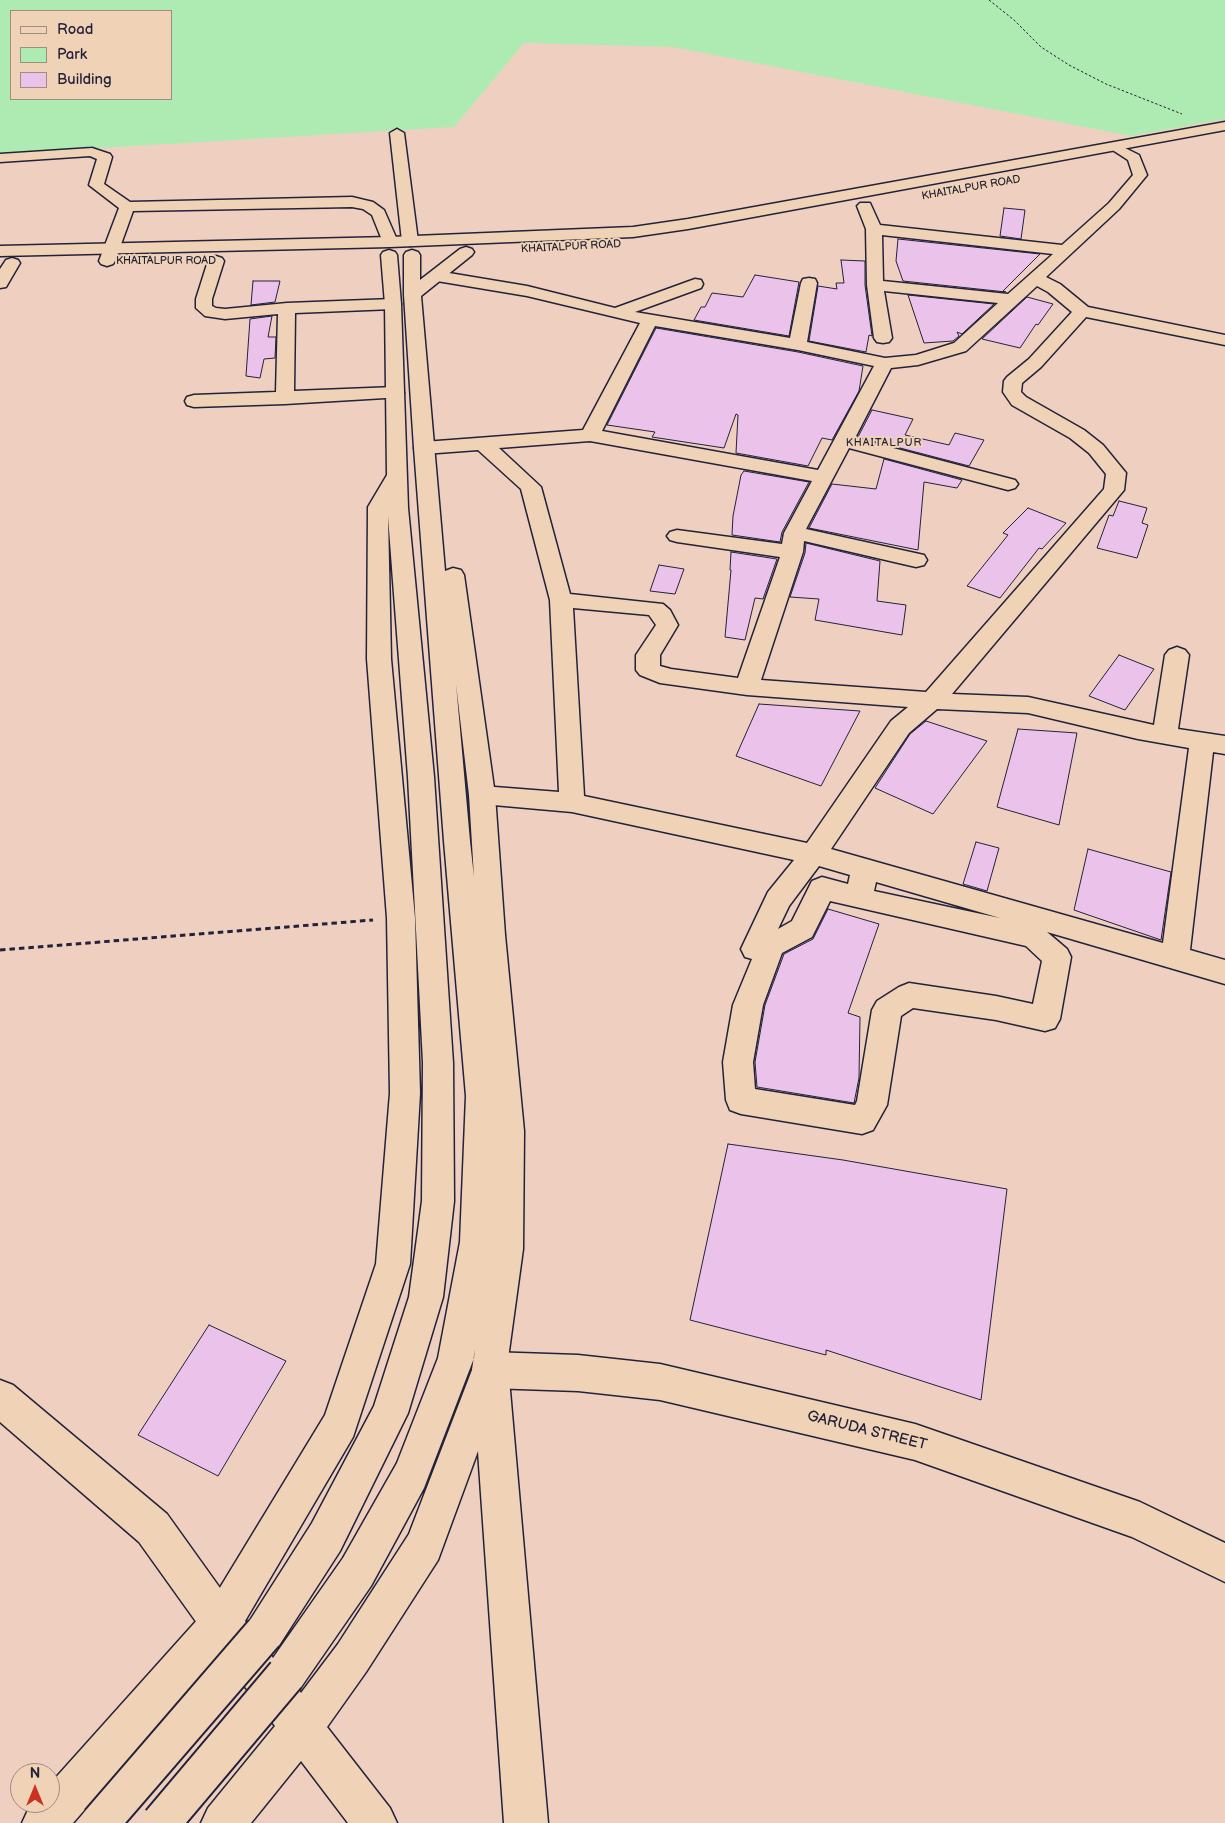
<!DOCTYPE html>
<html>
<head>
<meta charset="utf-8">
<style>
  body { margin:0 }
  #map { position:relative; width:1225px; height:1823px; overflow:hidden; background:#efd0c0; font-family:"Balsamiq Sans",sans-serif }
  canvas { display:block }
  .legend { position:absolute; left:10px; top:10px; width:162px; height:90px; box-sizing:border-box; background:#f0d3b6; border:1px solid #9e8c85; margin:0; padding:6px 9px; list-style:none; font-size:15px; color:#22223b }
  .legend li { display:flex; align-items:center; gap:10px; height:25px }
  .legend b { width:25px; border:1px solid #9e8c85 }
  .north { position:absolute; left:10px; top:1763px; width:50px; height:50px; box-sizing:border-box; background:#f0d3b6; border:1px solid #9e8c85; border-radius:50%; rotate:0deg; font-size:14px; font-weight:700; line-height:20px; text-align:center; color:#22223b }
  .north::after { content:''; display:block; margin:auto; width:18px; height:22px; background:#c8321e; clip-path:polygon(50% 0,100% 100%,50% 72%,0 100%) }
</style>
</head>
<body>
<div id="map">
<canvas width="1225" height="1823"></canvas>
<ul class="legend">
<li><b style="height:6px;background:#f0d3b6"></b>Road</li>
<li><b style="height:14px;background:#aeebb2"></b>Park</li>
<li><b style="height:14px;background:#ebc2ea"></b>Building</li>
</ul>
<div class="north">N</div>
</div>
<script>
const ctx = document.querySelector('canvas').getContext('2d');
ctx.lineJoin = 'round';
function fill(path, color) { ctx.fillStyle = color; ctx.fill(path, 'evenodd'); }
const toPath = rows => new Path2D(rows.map(r => 'M' + r).join(''));
function stroke(path, color, width, dash) { ctx.strokeStyle = color; ctx.lineWidth = width; ctx.lineCap = dash ? 'butt' : 'round'; ctx.setLineDash(dash || []); ctx.stroke(path); }
function write(font, color, halo, rows, align = 'center') {
  ctx.font = font + ' "Balsamiq Sans",sans-serif'; ctx.lineWidth = 4; ctx.setLineDash([]); ctx.textBaseline = 'middle'; ctx.strokeStyle = halo; ctx.fillStyle = color; for (const [text, x, y, turn = 0] of rows) {
    ctx.save(); ctx.translate(x, y); ctx.rotate((+turn || 0) * Math.PI / 180); ctx.textAlign = isNaN(turn) ? turn : align; if (halo) ctx.strokeText(text, 0, 0); ctx.fillText(text, 0, 0); ctx.restore();
  }
}
const green = toPath([
  [0,0,1225,0,1225,119,1131,136,673,47,524,43,454,127,0,154],
  [11,11,171,11,171,99,11,99]
]);
const building = toPath([
  [1004,208,1025,210,1021,239,1000,236,1004,208],
  [898,239,1040,254,1003,291,1006,292,903,281,896,261,898,239],
  [841,260,865,261,865,285,872,336,869,335,866,352,809,341,818,286,837,289,836,283,844,283,841,260],
  [755,275,799,282,789,336,694,320,701,307,705,307,712,293,743,297,755,275],
  [253,281,280,281,275,302,251,305,253,281],
  [908,295,994,304,962,334,957,332,959,336,953,341,924,343,908,295],
  [1027,297,1053,304,1038,325,1036,324,1020,348,982,339,1027,297],
  [272,316,268,337,276,337,275,358,264,359,260,378,246,376,250,319,272,316],
  [656,328,798,352,863,366,859,391,832,440,822,438,808,466,736,453,738,415,736,414,724,448,652,437,655,432,607,425,656,328],
  [872,410,913,419,905,435,949,445,955,433,984,440,969,466,858,437,872,410],
  [884,459,962,480,957,488,924,482,918,550,809,528,832,484,876,489,884,459],
  [744,471,809,482,782,532,780,542,732,535,733,516,741,475,744,471],
  [1119,501,1147,508,1142,523,1148,525,1137,558,1097,548,1109,515,1113,516,1119,501],
  [1028,508,1066,523,1042,549,1039,548,1000,598,967,586,1008,535,1003,533,1028,508],
  [806,543,880,561,877,601,906,605,902,635,815,620,819,599,790,597,805,553,806,543],
  [731,552,777,559,763,599,755,598,745,640,725,637,731,570,730,570,731,552],
  [659,565,684,569,675,594,650,591,659,565],
  [1119,655,1154,669,1125,710,1089,696,1119,655],
  [759,704,860,711,821,786,736,756,759,704],
  [926,721,987,741,933,814,875,788,910,734,926,721],
  [1018,729,1077,733,1059,825,997,807,1018,729],
  [976,842,999,848,987,891,963,884,976,842],
  [1088,849,1171,872,1161,940,1074,910,1088,849],
  [828,909,879,924,848,1013,860,1017,859,1078,854,1103,757,1087,755,1062,765,1005,784,954,813,939,828,909],
  [728,1144,843,1160,1007,1189,981,1400,826,1350,826,1355,690,1320,728,1144],
  [209,1325,286,1361,218,1476,138,1435,209,1325]
]);
const pathFar1 = toPath([
  [989,0,1014,20,1041,47,1069,65,1106,84,1182,114]
]);
const path = toPath([
  [0,950,373,920]
]);
const street = toPath([
  [397,129,404,133,418,241,416,244,410,246,404,244,402,241,390,133,397,129],
  [1115,143,1139,155,1147,175,1119,209,1046,277,1060,284,1088,307,1225,335,1225,345,1086,317,1041,367,1022,383,1021,392,1026,397,1084,430,1103,445,1126,473,1124,490,952,694,1028,697,1154,725,1165,655,1169,650,1177,647,1185,650,1189,655,1178,729,1225,736,1225,754,1213,752,1190,950,1225,960,1225,984,1047,932,1067,949,1071,957,1060,1019,1055,1028,1045,1031,996,1020,913,1008,901,1016,887,1105,873,1130,862,1134,741,1114,730,1110,726,1100,723,1062,733,1005,752,959,745,957,741,949,768,892,794,860,572,812,482,804,473,802,469,795,473,788,482,786,559,792,550,600,521,489,478,450,424,454,417,452,414,448,417,444,424,442,583,430,640,323,527,296,437,281,431,279,429,276,431,273,437,271,527,286,615,308,695,279,701,280,703,284,701,288,635,312,790,338,801,283,803,279,809,278,815,279,817,283,807,342,885,358,916,355,954,343,998,303,884,291,892,338,889,342,883,343,877,342,874,338,867,285,866,229,857,206,860,203,870,203,880,225,1062,245,1109,203,1133,175,1128,160,1108,147,1110,144,1115,143],
  [882,235,1053,254,1008,294,883,281,882,235],
  [1037,286,1048,292,1072,312,1029,359,1007,377,1004,381,1003,392,1012,405,1070,438,1089,453,1106,474,1104,489,926,692,761,680,803,552,804,541,916,567,924,565,927,560,924,555,806,529,849,448,1008,490,1015,488,1018,484,1015,480,855,438,891,368,918,365,966,351,1037,286],
  [655,326,798,350,874,366,818,470,602,431,655,326],
  [590,441,812,481,784,533,782,544,677,530,670,532,667,536,670,540,677,542,780,557,738,678,671,669,660,666,660,655,678,625,670,610,663,604,570,594,541,487,499,448,590,441],
  [573,608,649,615,656,625,636,655,636,670,640,675,660,683,747,695,908,707,891,721,807,843,584,796,573,608],
  [937,709,1028,713,1138,739,1189,748,1163,943,831,849,909,733,937,709],
  [819,866,850,875,848,884,822,877,812,881,792,921,778,929,789,906,819,866],
  [876,882,1000,918,874,891,876,882],
  [830,901,1026,946,1042,961,1033,1004,996,996,909,983,899,987,877,1001,872,1010,857,1101,855,1105,755,1089,753,1062,763,1005,782,953,812,937,830,901],
  [92,148,110,154,112,157,104,184,130,202,352,197,373,202,384,210,398,242,396,245,384,245,372,215,363,209,352,207,133,211,115,261,113,264,107,266,101,264,99,261,119,208,89,185,97,159,90,156,0,162,0,154,92,148],
  [216,256,222,258,224,261,212,299,212,306,216,308,225,309,287,303,393,299,399,300,401,304,399,308,393,309,295,313,294,391,395,387,402,389,404,393,402,397,285,404,194,407,187,405,185,401,187,397,194,395,276,392,278,314,225,319,205,316,196,308,196,299,208,261,210,258,216,256],
  [12,258,18,260,20,263,6,287,0,288,0,269,6,260,12,258],
  [490,1352,578,1355,660,1364,915,1424,1140,1502,1225,1543,1225,1582,1132,1537,915,1460,660,1400,578,1391,490,1388,477,1383,472,1370,477,1357,490,1352],
  [0,1380,13,1385,167,1514,235,1609,241,1623,235,1637,221,1643,207,1637,139,1542,0,1422,0,1380]
]);
const secondary = toPath([
  [1225,122,1225,130,688,229,633,237,390,247,0,256,0,246,390,237,633,227,688,219,1225,122],
  [466,247,472,249,474,252,472,255,421,296,445,571,453,568,461,570,464,575,495,795,505,935,524,1131,523,1249,506,1373,509,1379,548,1823,504,1823,478,1451,438,1560,366,1672,327,1727,390,1808,397,1823,348,1823,301,1761,251,1823,201,1823,208,1808,275,1726,220,1654,73,1823,22,1823,29,1808,33,1803,50,1803,50,1784,207,1609,325,1415,376,1264,390,1093,387,918,367,659,368,507,387,475,385,304,381,255,383,252,389,250,395,252,397,255,401,304,408,508,434,777,453,1063,454,1201,443,1297,408,1413,340,1551,278,1647,268,1651,273,1658,343,1558,397,1463,438,1358,460,1242,466,1096,444,841,414,448,404,295,404,255,406,252,412,250,418,252,420,255,420,280,460,249,466,247],
  [388,516,408,777,423,1063,422,1201,409,1297,374,1406,312,1523,247,1625,245,1621,353,1437,410,1264,420,1093,415,918,391,659,388,516],
  [456,684,469,795,474,877,470,841,456,684],
  [475,1348,472,1370,409,1534,338,1644,301,1693,299,1690,371,1586,424,1488,474,1358,475,1348]
]);
const secondaryBridge = toPath([
  [100,1823,264,1633],
  [161,1823,286,1675]
]);
const farStreetnames = [
  ["KHAITALPUR ROAD",971,188,-10],
  ["KHAITALPUR ROAD",571,247,-3],
  ["KHAITALPUR ROAD",166,261]
];
const farNeighbourhoodnames = [
  ["KHAITALPUR",884,443]
];
const nearStreetnames = [
  ["GARUDA STREET",867,1431,14]
];
fill(green, '#aeebb2');
fill(building, '#ebc2ea');
stroke(building, '#22223b', 1);
stroke(street, '#22223b', 3);
stroke(secondary, '#22223b', 3);
stroke(pathFar1, '#22223b', 1, [2.5, 2]);
stroke(path, '#22223b', 3, [5.5, 4]);
fill(street, '#f0d3b6');
fill(secondary, '#f0d3b6');
stroke(secondaryBridge, '#22223b', 42, []);
stroke(secondaryBridge, '#f0d3b6', 38);
write('11px', '#22223b', '#f0d3b6', farStreetnames);
ctx.letterSpacing = '1px';
write('11px', '#22223b', '#f0d3b6', farNeighbourhoodnames);
ctx.letterSpacing = '0px';
write('15px', '#22223b', '#f0d3b6', nearStreetnames);
</script>
</body>
</html>
